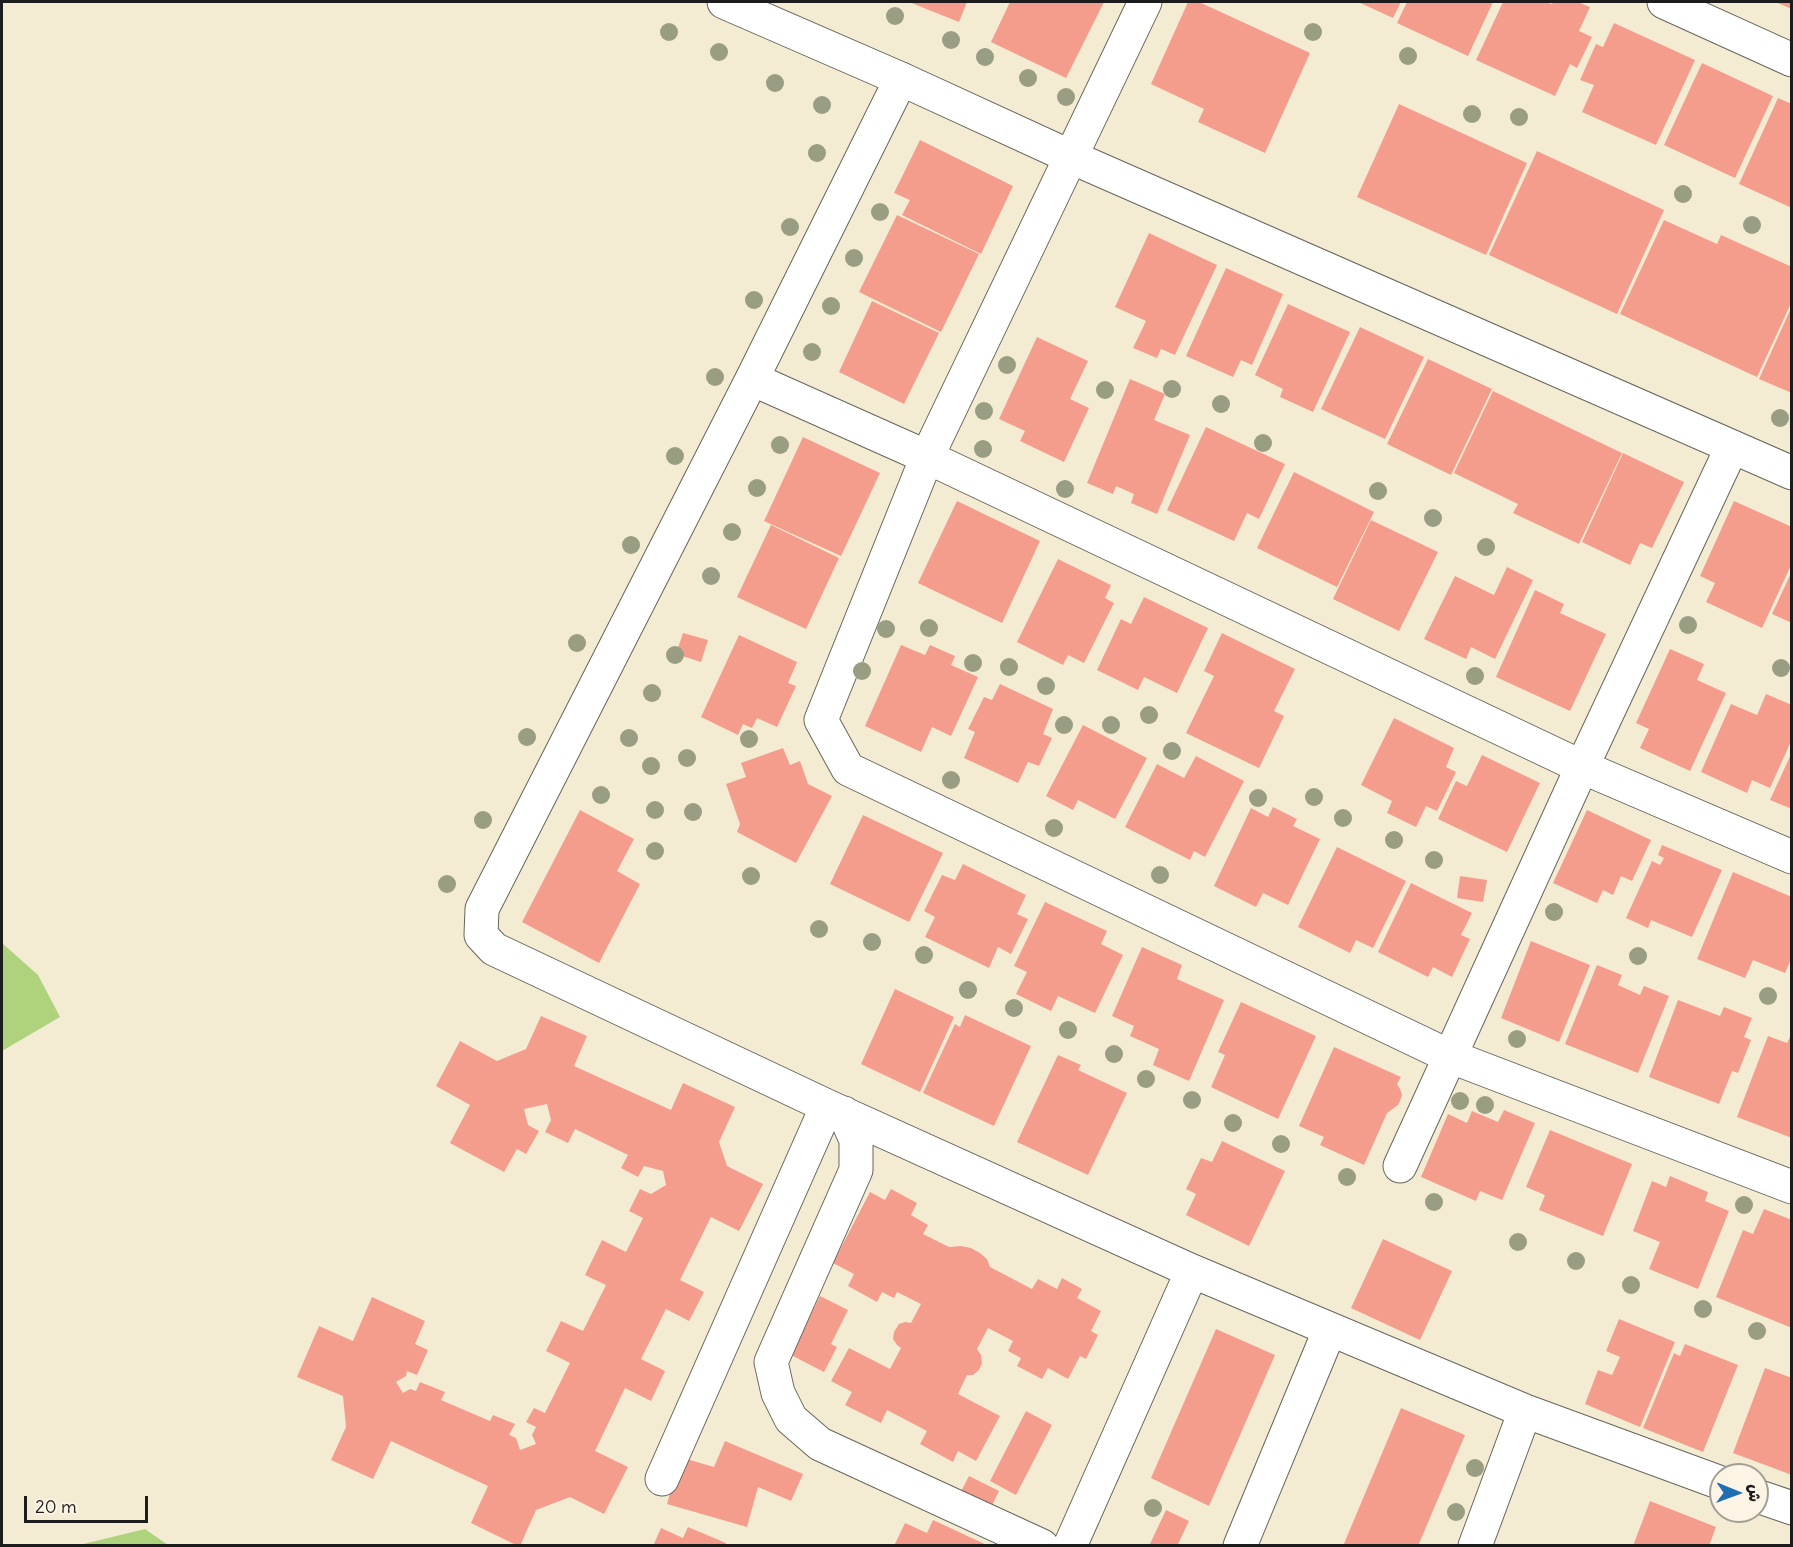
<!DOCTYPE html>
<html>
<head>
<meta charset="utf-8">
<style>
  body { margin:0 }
  #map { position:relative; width:1793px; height:1547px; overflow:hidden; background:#f3ecd3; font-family:Delius,"Playpen Sans Arabic",sans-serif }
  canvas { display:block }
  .frame { position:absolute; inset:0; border:3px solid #1c1c1c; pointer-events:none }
  .north { position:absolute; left:1709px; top:1463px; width:60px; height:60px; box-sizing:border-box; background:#fcf5e5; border:2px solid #a29e95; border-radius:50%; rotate:91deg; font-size:16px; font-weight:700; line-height:24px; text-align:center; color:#1c1c1c }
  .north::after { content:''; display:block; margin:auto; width:21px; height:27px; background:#1f6fb2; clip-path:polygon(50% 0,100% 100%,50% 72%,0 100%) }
  .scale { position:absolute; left:24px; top:1496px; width:124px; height:27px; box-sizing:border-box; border:3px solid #1c1c1c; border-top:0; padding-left:8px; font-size:18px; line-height:21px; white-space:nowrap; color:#1c1c1c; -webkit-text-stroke:4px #fcf5e5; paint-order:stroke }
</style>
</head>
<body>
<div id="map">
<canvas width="1793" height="1547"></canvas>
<div class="frame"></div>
<div class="north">ش</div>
<div class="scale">20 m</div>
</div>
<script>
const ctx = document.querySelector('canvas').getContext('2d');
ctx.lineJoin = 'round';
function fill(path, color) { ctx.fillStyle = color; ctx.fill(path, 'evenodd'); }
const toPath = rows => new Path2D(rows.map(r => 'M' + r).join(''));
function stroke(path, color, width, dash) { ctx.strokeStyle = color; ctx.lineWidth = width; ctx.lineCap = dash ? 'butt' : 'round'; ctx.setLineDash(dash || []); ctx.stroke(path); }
const green = toPath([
  [2,943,38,975,60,1017,2,1051],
  [145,1529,168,1545,79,1545]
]);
const building = toPath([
  [909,2,967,2,959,22],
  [1010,2,1104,2,1066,78,991,42],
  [1188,2,1199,2,1310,53,1265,153,1198,122,1204,109,1151,84],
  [1358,2,1401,2,1393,18],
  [1407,2,1493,2,1468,56,1397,23],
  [1503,2,1546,2,1552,4,1553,2,1578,2,1590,7,1579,31,1592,37,1577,68,1570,64,1555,96,1476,60],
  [1775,2,1792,2,1792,9],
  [1614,23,1695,60,1656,145,1582,112,1594,85,1580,80,1596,44,1603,47],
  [1702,63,1773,96,1735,178,1664,145],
  [1778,98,1792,104,1792,208,1739,184],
  [1399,104,1527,163,1486,255,1357,197],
  [920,140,1013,186,981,254,902,215,910,200,894,193],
  [1537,151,1664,210,1617,314,1489,255],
  [897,215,979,254,941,332,859,292],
  [1664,220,1717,244,1721,235,1792,267,1792,301,1757,377,1620,314],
  [1149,233,1217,265,1175,355,1161,349,1157,358,1133,348,1146,321,1115,307],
  [1226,268,1283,294,1252,365,1241,360,1233,377,1186,356],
  [872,301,939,333,904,404,839,372],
  [1288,304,1350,332,1313,412,1280,397,1283,389,1255,375],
  [1792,306,1792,393,1759,379],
  [1360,327,1424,357,1385,439,1321,409],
  [1037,337,1088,361,1070,399,1089,408,1064,462,1020,441,1025,431,999,419],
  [1428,359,1492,389,1451,475,1387,444],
  [1130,379,1165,394,1154,420,1190,435,1157,514,1131,503,1134,494,1116,486,1113,494,1087,483],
  [1493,391,1622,453,1579,544,1513,513,1518,504,1454,473],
  [1206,427,1285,464,1259,519,1247,513,1234,541,1167,510],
  [803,437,880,473,841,556,764,521],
  [1623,453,1684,482,1652,548,1640,543,1630,565,1582,542],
  [1294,472,1374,512,1337,587,1257,548],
  [957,501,1040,541,1002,623,918,583],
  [1734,501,1792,527,1792,563,1762,628,1706,602,1715,583,1700,576],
  [1371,520,1438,552,1399,631,1333,599],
  [771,525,839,558,806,629,737,597],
  [1058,559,1111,585,1105,598,1114,603,1084,663,1068,655,1063,665,1017,642],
  [1507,567,1533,580,1495,659,1471,647,1466,659,1424,639,1455,576,1494,595],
  [1792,571,1792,623,1772,614],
  [1535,590,1564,604,1560,613,1606,634,1570,711,1496,677],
  [1144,597,1208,628,1177,693,1144,677,1138,690,1097,670,1121,619,1131,624],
  [683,633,708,640,701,662,676,654],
  [1222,633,1295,669,1274,711,1284,716,1259,768,1186,733,1214,676,1204,671],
  [739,635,797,662,788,683,796,686,777,727,757,718,752,728,743,724,738,735,701,717],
  [901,645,925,655,930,645,955,656,951,665,978,677,951,736,932,727,921,752,865,726],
  [1670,649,1704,664,1697,680,1726,693,1690,771,1640,748,1649,729,1636,723],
  [1000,684,1053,709,1043,734,1052,738,1039,766,1028,762,1018,783,964,758,975,732,968,729,984,697,992,700],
  [1766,694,1792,705,1792,739,1770,788,1752,780,1747,793,1701,772,1731,704,1757,715],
  [1394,718,1454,748,1446,767,1456,772,1437,811,1426,806,1416,827,1387,813,1392,801,1361,785],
  [1083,725,1147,758,1115,819,1078,800,1073,810,1046,796],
  [783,748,790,765,800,761,808,784,832,796,796,863,737,832,740,824,726,784,746,777,741,763],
  [1792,752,1792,809,1770,800],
  [1482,755,1540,783,1507,852,1438,819,1456,781,1467,786],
  [1196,756,1244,781,1205,857,1194,851,1190,860,1125,827,1157,764,1184,778],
  [1273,807,1297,819,1293,826,1320,839,1288,905,1263,893,1256,907,1214,886,1251,808,1268,817],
  [580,810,634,839,617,871,640,884,599,963,522,922],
  [1587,810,1651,840,1632,881,1621,876,1613,895,1603,890,1597,903,1553,883],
  [863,815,943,853,909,922,830,884],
  [1662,845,1722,870,1692,937,1651,920,1648,928,1626,918,1652,861,1660,865,1664,858,1658,855],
  [1337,847,1406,881,1373,948,1356,940,1350,953,1298,927],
  [963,864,1026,895,1017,914,1028,919,1011,954,998,947,989,968,925,937,935,917,924,911,942,875,955,880],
  [1733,872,1792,897,1792,957,1785,973,1753,960,1745,978,1697,959],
  [1460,876,1487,880,1483,902,1457,898],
  [1411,883,1472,913,1461,935,1470,939,1452,977,1433,967,1428,977,1378,952],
  [1045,902,1107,931,1101,944,1123,955,1095,1013,1058,996,1051,1011,1016,994,1027,972,1014,966],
  [1531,941,1590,965,1559,1042,1501,1018],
  [1142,947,1182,965,1177,979,1224,1000,1189,1081,1153,1065,1159,1049,1130,1036,1134,1026,1112,1016],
  [1597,965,1622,975,1618,985,1640,995,1644,986,1669,996,1638,1073,1565,1044],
  [895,989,954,1017,920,1092,861,1064],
  [1678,1000,1720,1016,1724,1007,1752,1018,1744,1037,1751,1040,1738,1073,1732,1071,1719,1104,1649,1077],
  [1241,1002,1316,1036,1278,1119,1211,1087,1225,1055,1218,1052],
  [965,1015,1031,1046,994,1126,923,1093,955,1024,960,1027],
  [541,1016,587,1036,574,1066,671,1110,683,1083,735,1107,719,1142,727,1166,763,1184,739,1231,711,1217,680,1280,704,1292,689,1321,666,1309,641,1359,665,1371,651,1401,625,1388,595,1451,628,1467,604,1514,570,1497,536,1510,520,1546,518,1546,471,1523,488,1486,391,1441,373,1479,331,1460,346,1427,343,1396,297,1377,319,1326,353,1341,372,1297,425,1321,415,1344,428,1350,417,1375,407,1371,406,1376,396,1382,403,1393,410,1389,416,1391,420,1382,445,1392,441,1400,490,1421,493,1415,515,1424,509,1435,516,1438,520,1450,536,1444,532,1435,536,1427,526,1422,534,1408,545,1413,570,1363,546,1351,561,1321,583,1331,606,1285,585,1275,602,1240,626,1252,643,1218,629,1211,640,1189,651,1194,666,1185,663,1171,644,1166,638,1177,621,1168,628,1155,575,1129,568,1143,545,1132,551,1120,547,1104,524,1109,528,1125,539,1131,526,1154,517,1149,504,1172,450,1143,470,1105,436,1086,460,1041,497,1061,526,1049],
  [1792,1033,1792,1138,1737,1117,1768,1036,1787,1043],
  [1334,1047,1401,1077,1397,1084,1400,1089,1402,1095,1400,1101,1398,1105,1387,1113,1364,1165,1320,1145,1324,1137,1299,1126],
  [1058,1055,1081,1065,1078,1070,1127,1093,1088,1175,1017,1142],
  [1504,1110,1535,1123,1502,1200,1480,1191,1476,1201,1421,1177,1448,1114,1467,1123,1472,1111,1498,1122],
  [1550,1130,1632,1164,1603,1236,1539,1210,1545,1195,1526,1187],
  [1222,1141,1285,1171,1249,1246,1186,1215,1196,1194,1186,1189,1201,1158,1212,1162],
  [1670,1176,1708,1192,1705,1201,1729,1211,1698,1289,1649,1269,1660,1242,1633,1231,1652,1181,1666,1187],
  [891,1189,917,1203,911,1215,928,1225,923,1234,949,1247,961,1246,971,1248,980,1253,987,1259,990,1267,1032,1289,1038,1279,1057,1289,1062,1278,1082,1289,1077,1298,1101,1311,1091,1331,1098,1335,1086,1359,1080,1356,1068,1379,1048,1368,1042,1379,1017,1366,1021,1358,1008,1351,1013,1341,988,1328,977,1349,981,1355,982,1363,979,1370,973,1375,967,1375,958,1394,1000,1416,976,1461,958,1451,953,1462,920,1444,927,1431,887,1410,881,1423,845,1405,852,1392,831,1381,849,1348,890,1369,901,1348,897,1345,893,1339,894,1332,899,1324,905,1322,911,1323,921,1304,897,1292,894,1298,882,1292,877,1302,848,1286,854,1274,833,1263,870,1192,885,1200],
  [1764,1209,1792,1220,1792,1328,1716,1297,1743,1230,1753,1234],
  [1383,1239,1452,1271,1420,1340,1351,1308],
  [820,1296,848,1310,831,1344,837,1347,824,1372,791,1355],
  [1619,1319,1675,1342,1640,1427,1585,1404,1598,1370,1612,1375,1620,1357,1606,1351],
  [1216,1329,1275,1355,1209,1506,1151,1478],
  [1685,1344,1738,1365,1703,1452,1643,1428,1674,1353,1680,1356],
  [1765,1368,1792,1378,1792,1475,1733,1453],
  [1401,1408,1465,1435,1418,1546,1343,1546],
  [1026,1411,1052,1425,1016,1495,990,1481],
  [725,1441,803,1474,791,1501,758,1487,747,1527,667,1504,680,1457,714,1467],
  [969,1476,999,1491,987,1516,956,1501],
  [1650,1501,1716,1527,1709,1546,1633,1546],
  [1166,1510,1189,1521,1177,1546,1149,1546],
  [933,1520,989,1546,894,1546,905,1523,927,1533],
  [688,1527,726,1543,725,1546,653,1546,661,1528,683,1538]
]);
const minor = toPath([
  [1145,2,927,457,821,720,848,769,1449,1056,1792,1187],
  [1664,2,1792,60],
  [901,79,752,379,482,909,481,935,494,949,827,1106,1192,1271,1525,1411,1721,1483],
  [752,379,927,457,1582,767,1792,857],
  [844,1113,856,1140,856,1170,771,1362,778,1393,791,1419,820,1444,1042,1546],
  [1400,1166,1582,767,1732,447],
  [662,1479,827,1106],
  [1757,1496,1792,1508],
  [1070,1546,1192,1271],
  [1240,1546,1330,1329],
  [1475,1546,1525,1411]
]);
const major = toPath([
  [724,2,901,79,1071,157,1792,473]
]);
const trees = [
  [895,16],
  [669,32],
  [1313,32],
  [951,40],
  [719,52],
  [1408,56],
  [985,57],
  [1028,78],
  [775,83],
  [1066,97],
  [822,105],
  [1472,114],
  [1519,117],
  [817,153],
  [1683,194],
  [880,212],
  [1752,225],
  [790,227],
  [854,258],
  [754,300],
  [831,306],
  [812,352],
  [1007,365],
  [715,377],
  [1172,389],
  [1105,390],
  [1221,404],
  [984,411],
  [1780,418],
  [1263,443],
  [780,445],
  [983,449],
  [675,456],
  [757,488],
  [1065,489],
  [1378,491],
  [1433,518],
  [732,532],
  [631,545],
  [1486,547],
  [711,576],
  [1688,625],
  [929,628],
  [886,629],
  [577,643],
  [675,655],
  [973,663],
  [1009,667],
  [1781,668],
  [862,671],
  [1475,676],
  [1046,686],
  [652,693],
  [1149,715],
  [1064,725],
  [1111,725],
  [527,737],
  [629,738],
  [749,739],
  [1172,751],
  [687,758],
  [651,766],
  [951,780],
  [601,795],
  [1314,797],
  [1258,798],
  [655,810],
  [693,812],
  [1343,818],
  [483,820],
  [1054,828],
  [1394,840],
  [655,851],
  [1434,860],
  [1160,875],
  [751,876],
  [447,884],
  [1554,912],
  [819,929],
  [872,942],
  [924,955],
  [1638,956],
  [968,990],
  [1768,996],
  [1014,1008],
  [1068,1030],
  [1517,1039],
  [1114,1054],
  [1146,1079],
  [1192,1100],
  [1460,1101],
  [1485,1105],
  [1233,1123],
  [1281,1144],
  [1347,1177],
  [1434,1202],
  [1744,1205],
  [1518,1242],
  [1576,1261],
  [1631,1285],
  [1703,1309],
  [1757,1331],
  [1475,1468],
  [1153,1508],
  [1456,1512]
];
fill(green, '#afd37d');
fill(building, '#f59d8c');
stroke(minor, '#67655c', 35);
stroke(major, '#67655c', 35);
stroke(minor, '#fff', 33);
stroke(major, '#fff', 33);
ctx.fillStyle = '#999d81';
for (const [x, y] of trees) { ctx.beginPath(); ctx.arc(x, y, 9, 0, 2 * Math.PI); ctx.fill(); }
</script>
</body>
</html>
